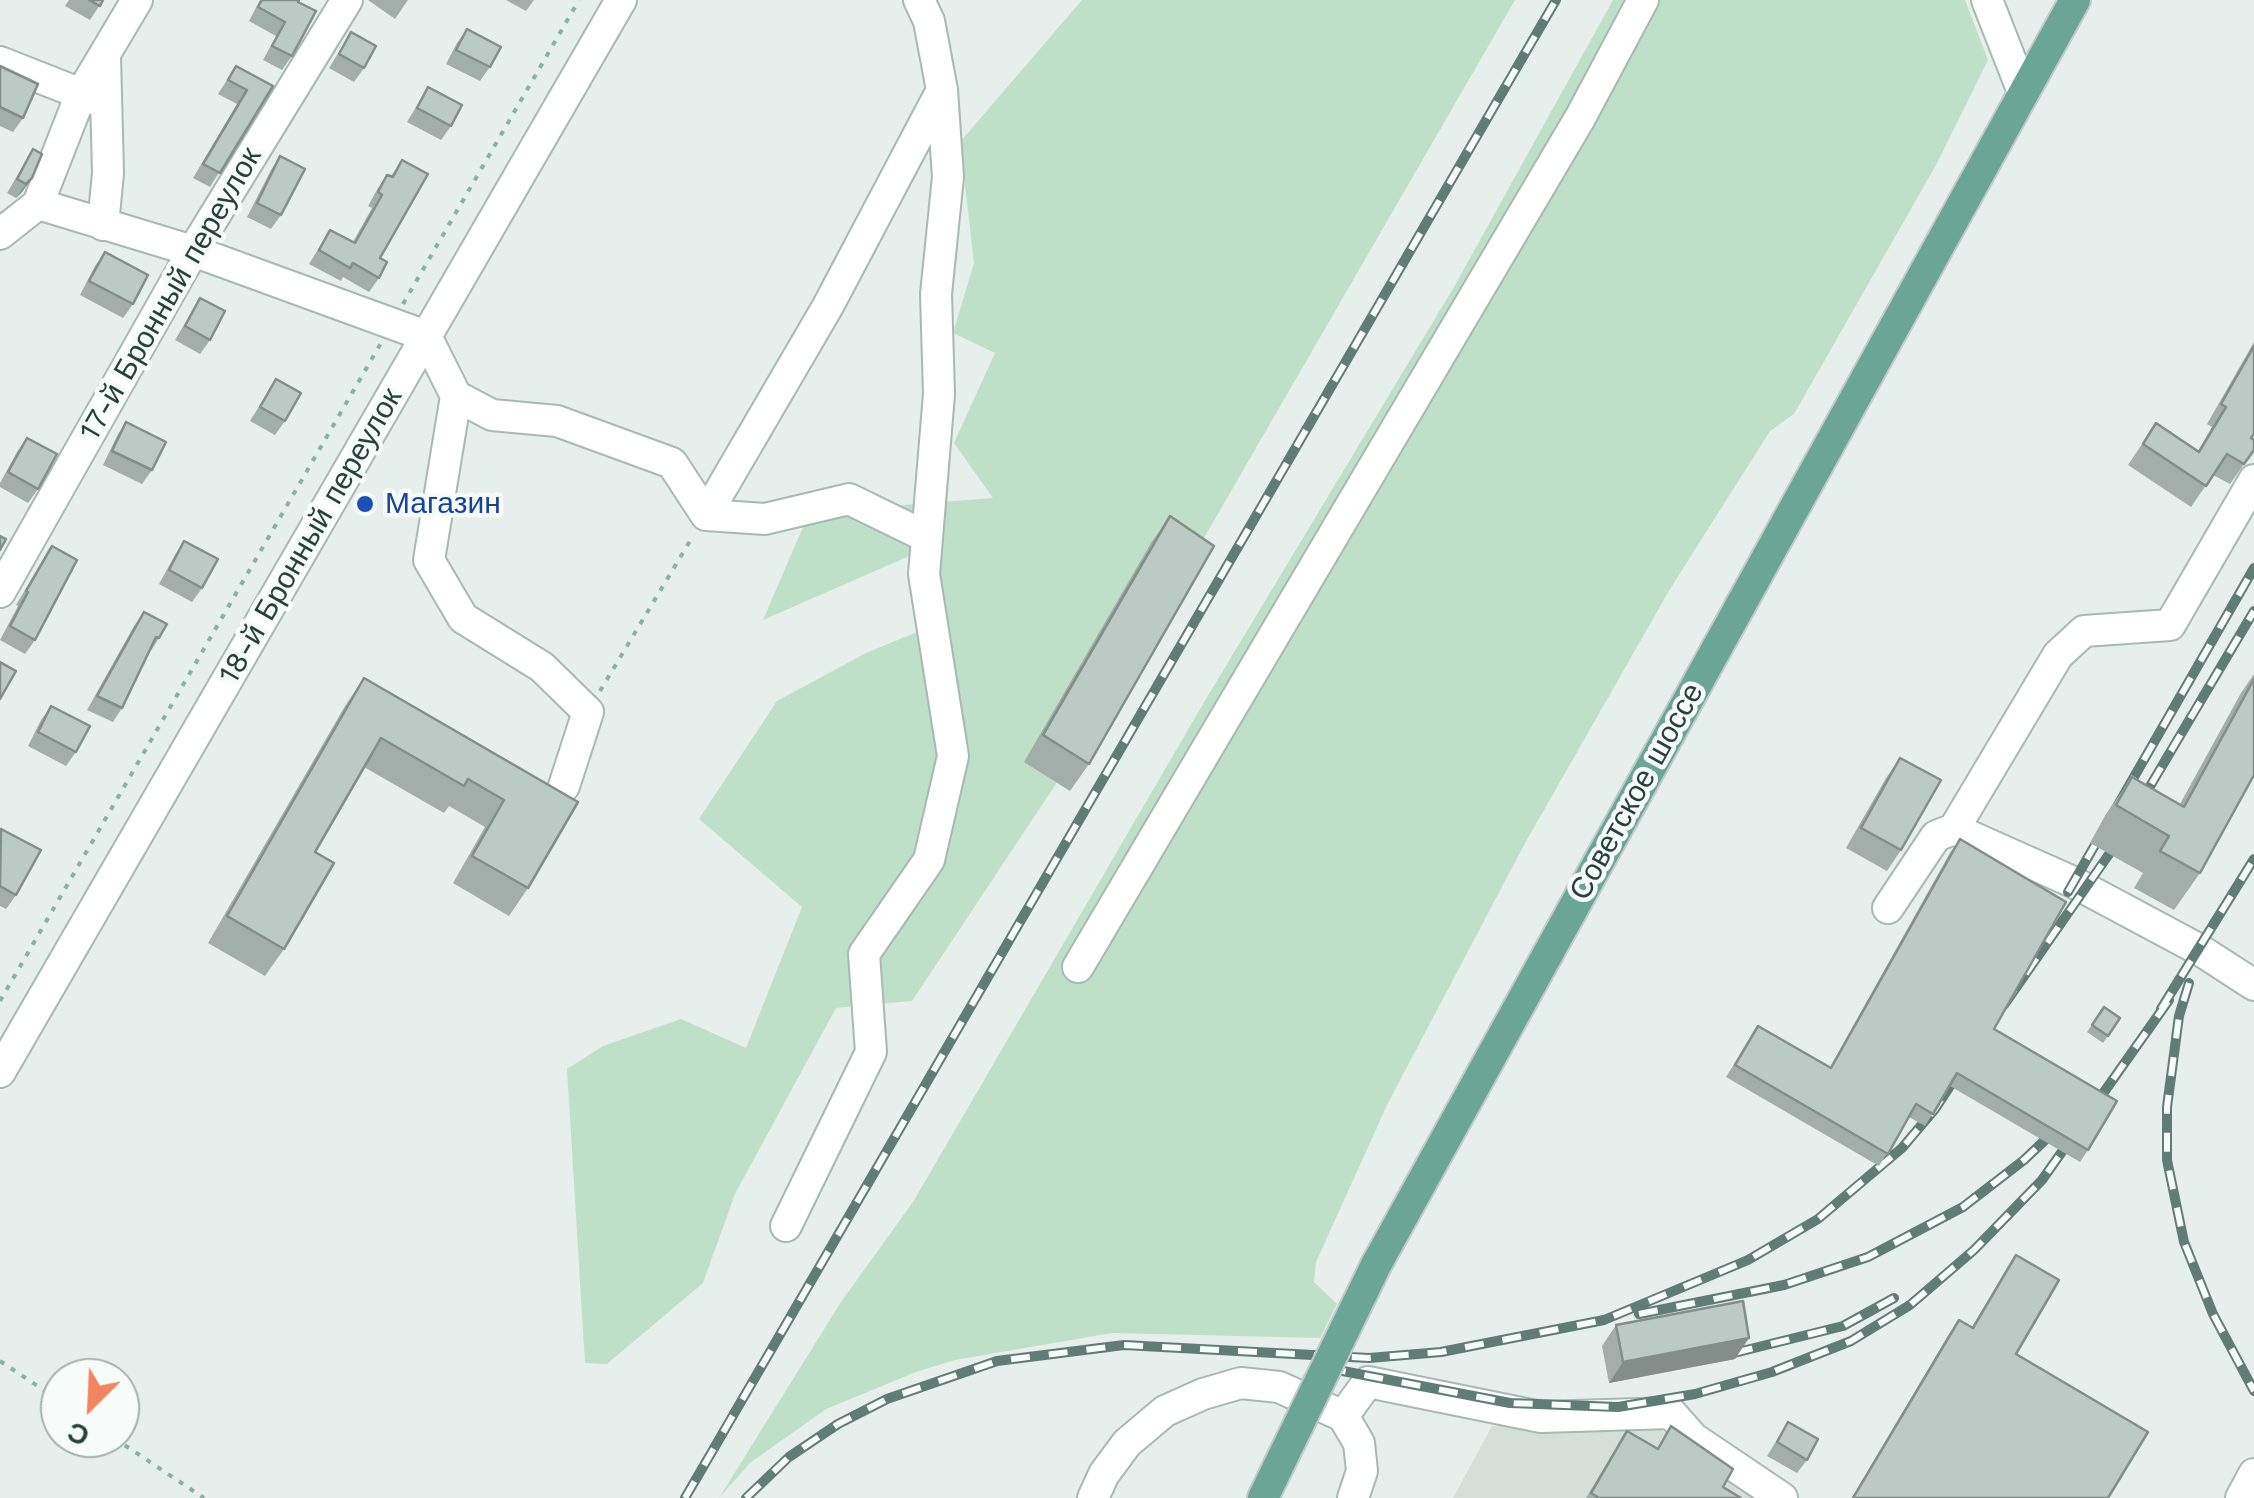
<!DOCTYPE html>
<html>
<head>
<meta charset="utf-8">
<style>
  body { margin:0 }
  #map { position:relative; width:2254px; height:1498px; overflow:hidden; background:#e6efeb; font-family:"Work Sans",sans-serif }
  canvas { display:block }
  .north { position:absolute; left:40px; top:1358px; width:100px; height:100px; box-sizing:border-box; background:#f7fbf9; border:2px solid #a3b1ad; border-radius:50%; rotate:204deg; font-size:28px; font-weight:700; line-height:40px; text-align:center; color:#24423a }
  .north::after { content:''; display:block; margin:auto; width:35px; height:45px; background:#f4845f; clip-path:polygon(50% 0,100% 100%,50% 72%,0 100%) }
</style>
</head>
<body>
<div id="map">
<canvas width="2254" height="1498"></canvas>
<div class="north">С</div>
</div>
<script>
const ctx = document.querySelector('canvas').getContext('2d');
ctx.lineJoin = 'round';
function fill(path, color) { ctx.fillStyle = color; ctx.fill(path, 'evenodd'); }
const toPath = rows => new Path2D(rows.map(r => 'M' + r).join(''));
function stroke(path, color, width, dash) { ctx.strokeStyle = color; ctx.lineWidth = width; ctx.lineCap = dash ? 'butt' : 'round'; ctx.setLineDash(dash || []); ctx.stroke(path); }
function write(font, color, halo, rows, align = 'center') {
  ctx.font = font + ' "Work Sans",sans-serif'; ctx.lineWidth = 9; ctx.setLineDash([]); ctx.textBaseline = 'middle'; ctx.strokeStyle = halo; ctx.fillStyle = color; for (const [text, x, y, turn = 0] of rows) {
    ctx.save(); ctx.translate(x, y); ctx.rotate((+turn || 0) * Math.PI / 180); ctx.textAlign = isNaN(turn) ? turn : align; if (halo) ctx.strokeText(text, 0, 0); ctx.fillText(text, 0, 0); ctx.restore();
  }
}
const built = toPath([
  [1644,1420,1756,1485,1771,1498,1453,1498,1492,1426]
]);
const green = toPath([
  [1082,0,1515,0,1101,716,912,1001,836,1008,735,1194,703,1283,607,1364,585,1363,567,1069,603,1046,681,1019,746,1048,802,907,699,819,777,701,866,653,944,621,930,547,763,620,806,520,839,510,993,498,954,443,995,353,953,333,974,263,960,142],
  [1613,0,1965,0,1988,60,1936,165,1794,414,1770,431,1670,589,1524,845,1388,1103,1316,1262,1314,1282,1337,1304,1320,1338,1112,1333,955,1360,916,1372,826,1409,750,1463,719,1498,841,1302,913,1202,1203,704,1454,287]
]);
const path = toPath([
  [403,304,579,0],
  [600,691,693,536],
  [0,1001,381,343],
  [0,1361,60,1401],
  [114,1438,204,1498]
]);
const minor = toPath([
  [1987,0,2023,92],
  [0,62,99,101],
  [38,204,193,251,426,336,456,396,429,560,463,618,542,667,588,712,564,786],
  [103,225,108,173,105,56],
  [0,234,38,204,81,94,137,0],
  [456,396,492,415,557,421,672,463,706,515,765,519,849,499,927,537],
  [706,515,828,306,942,90],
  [0,592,193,251,347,0],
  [1954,829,2073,882,2200,950,2254,985],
  [1888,908,1936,836,1954,829,2058,655,2084,631,2170,625,2254,480],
  [1078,967,1580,118,1643,0],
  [0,1072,621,0],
  [786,1226,871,1052,864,954,929,860,953,756,924,574,939,394,936,294,948,177,942,90,929,21,919,0],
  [1343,1416,1368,1382,1541,1417,1671,1413,1693,1438,1782,1498],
  [1093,1498,1104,1474,1127,1443,1165,1411,1203,1394,1241,1383,1279,1387,1343,1416,1359,1443,1362,1471,1353,1498],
  [2241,1498,2254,1474]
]);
const major = toPath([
  [1376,1265,2075,0],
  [1263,1498,1278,1467]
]);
const rail = toPath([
  [2068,892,2254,568],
  [2189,983,2179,1016,2167,1107,2167,1160,2184,1242,2213,1314,2254,1391],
  [2004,1005,2114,847,2254,611],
  [2161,1009,2254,859],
  [1639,1314,1784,1285,1868,1257,1963,1207,2024,1160,2063,1123],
  [1734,1353,1843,1326,1894,1298],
  [1327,1368,1510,1403,1618,1407,1695,1394,1772,1372,1851,1341,1910,1305,1974,1250,2042,1180,2169,1000],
  [685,1498,1556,0],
  [746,1498,789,1457,838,1424,887,1399,997,1361,1124,1345,1369,1358,1441,1352,1604,1320,1748,1260,1818,1219,1902,1148,1935,1109,1965,1063]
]);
const majorBridge = toPath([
  [1278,1467,1376,1265]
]);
const wall = toPath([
  [69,0,103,0,90,20,65,6],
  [260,0,299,0,292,56,282,70,263,60,276,36,249,21],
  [368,0,408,0,395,19],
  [506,0,534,0,526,11],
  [467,29,490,67,480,81,446,64,457,43],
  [351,32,364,68,354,82,329,68],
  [0,66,23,118,13,132,0,126],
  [236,66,273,86,210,187,193,178,237,104,218,94],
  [428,87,451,126,441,140,407,122],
  [33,149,32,178,22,192,16,198,7,193],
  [280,156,281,215,271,229,247,217,271,170],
  [402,160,380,258,379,278,369,292,343,277,341,281,309,264,330,230,353,242,372,208,368,206,378,188,387,175,391,176],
  [105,252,133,304,123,318,80,295,95,266],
  [200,298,210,340,200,354,175,340],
  [2254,342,2254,434,2251,438,2254,450,2230,484,2213,475,2191,507,2128,465,2156,423,2198,451,2212,427,2207,424],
  [276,379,285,421,275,435,250,421],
  [126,422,152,470,142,484,103,465,117,436],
  [27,438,38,489,28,503,0,487,0,483,17,452],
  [1170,516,1089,764,1070,791,1024,762,1151,543],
  [184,541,202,588,192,602,159,584,175,555],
  [52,546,35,640,25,654,0,640,18,606,16,605],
  [144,612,159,638,150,652,122,708,113,722,87,710,134,626],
  [2254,674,2254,775,2200,873,2174,910,2134,888,2143,873,2090,843,2106,814,2132,777,2180,804,2241,693],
  [364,678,578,802,528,888,509,916,453,883,485,827,449,806,444,813,364,767,315,852,284,949,265,976,208,943,345,706],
  [51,706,76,752,66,766,28,746,41,720],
  [1900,758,1901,850,1887,871,1846,848,1886,778],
  [0,831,16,895,6,909,0,906],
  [1960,839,1994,1029,2088,1150,2080,1162,1950,1086,1925,1126,1909,1117,1879,1166,1726,1077,1758,1026,1830,1067,1951,851],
  [2104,1007,2120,1018,2103,1043,2087,1032],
  [2016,1255,2016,1354,2108,1498,1852,1498,1949,1334,1959,1320,1972,1327],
  [1616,1325,1735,1359,1609,1383,1602,1346],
  [1788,1422,1807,1460,1797,1473,1767,1456],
  [1671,1426,1723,1487,1741,1498,1586,1498,1627,1431,1657,1448]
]);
const shadedWall = toPath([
  [32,178,22,192,16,198,26,184],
  [1749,1338,1735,1359,1609,1383,1623,1362]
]);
const building = toPath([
  [89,0,103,0,100,6,89,0],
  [262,0,299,0,298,2,316,11,292,56,272,46,285,22,258,7,262,0],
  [467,29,501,47,490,67,456,50,467,29],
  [351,32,376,46,364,68,339,54,351,32],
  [0,66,38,84,23,118,0,107,0,66],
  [236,66,273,86,220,173,203,164,247,90,228,80,236,66],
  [428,87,462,105,451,126,417,108,428,87],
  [33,149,42,154,32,178,26,184,17,179,33,149],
  [280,156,305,169,281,215,257,203,280,156],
  [402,160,428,174,380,258,387,262,379,278,353,263,350,268,319,250,330,230,355,243,382,195,378,192,387,175,393,177,402,160],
  [105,252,148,275,133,304,89,281,105,252],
  [200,298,225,311,210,340,185,326,200,298],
  [2254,346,2254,434,2251,438,2254,440,2254,450,2244,464,2227,454,2206,486,2143,444,2156,423,2199,452,2226,407,2221,404,2254,346],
  [276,379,301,393,285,421,260,407,276,379],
  [126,422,166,442,152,470,112,451,126,422],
  [27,438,57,454,38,489,8,472,27,438],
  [1170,516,1214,546,1089,764,1043,735,1170,516],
  [0,536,6,539,0,550,0,536],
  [184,541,218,559,202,588,169,570,184,541],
  [52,546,77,560,35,640,10,626,28,592,26,591,52,546],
  [144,612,167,624,159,638,156,637,122,708,97,696,144,612],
  [0,662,16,671,0,699,0,662],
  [364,678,578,802,528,888,472,856,504,800,468,779,464,786,381,738,315,852,334,863,284,949,227,916,364,678],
  [2254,679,2254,775,2200,873,2160,851,2169,836,2116,805,2132,777,2184,807,2254,679],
  [51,706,90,726,76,752,38,732,51,706],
  [1900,758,1941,780,1901,850,1861,828,1900,758],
  [1,829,41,850,16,895,0,886,1,829],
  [1960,839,2066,902,1994,1029,2117,1101,2088,1150,1957,1073,1933,1114,1916,1104,1888,1154,1735,1065,1758,1026,1831,1068,1960,839],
  [2104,1007,2120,1018,2108,1036,2092,1025,2104,1007],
  [2016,1255,2059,1280,2016,1354,2148,1432,2108,1498,1853,1498,1959,1320,1973,1328,2016,1255],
  [1743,1301,1749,1338,1623,1362,1616,1325,1743,1301],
  [1788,1422,1818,1439,1807,1460,1777,1442,1788,1422],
  [1671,1426,1733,1469,1723,1487,1741,1498,1599,1498,1591,1493,1627,1431,1658,1449,1671,1426]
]);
const markers = [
  [365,504,10,"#1a4fb4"]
];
const streetNames = [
  ["17-й Бронный переулок",171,294,-60],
  ["18-й Бронный переулок",311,536,-60],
  ["Советское шоссе",1637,792,-61]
];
const transitNames = [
  ["Магазин",385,504]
];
fill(built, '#d4dfda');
fill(green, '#bfe0c8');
stroke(minor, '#a8b8b2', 34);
stroke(major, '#c2cac8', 34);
stroke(path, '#86b3a5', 4, [5, 8]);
stroke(minor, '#fff', 30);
stroke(major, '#6aa596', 30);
stroke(rail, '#5f7d75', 10);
stroke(rail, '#f7fbf9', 6, [19]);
stroke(majorBridge, '#c2cac8', 34, []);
stroke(majorBridge, '#6aa596', 30);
fill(wall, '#a1aea9');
fill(shadedWall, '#838d89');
fill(building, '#bbcac4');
stroke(building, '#838d89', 2.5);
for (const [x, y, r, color] of markers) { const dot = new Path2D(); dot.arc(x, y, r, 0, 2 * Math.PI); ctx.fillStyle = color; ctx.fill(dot); stroke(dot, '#f7fbf9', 4); }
write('30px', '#24423a', '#f7fbf9', streetNames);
write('30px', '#164399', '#f7fbf9', transitNames, 'left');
</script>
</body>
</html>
